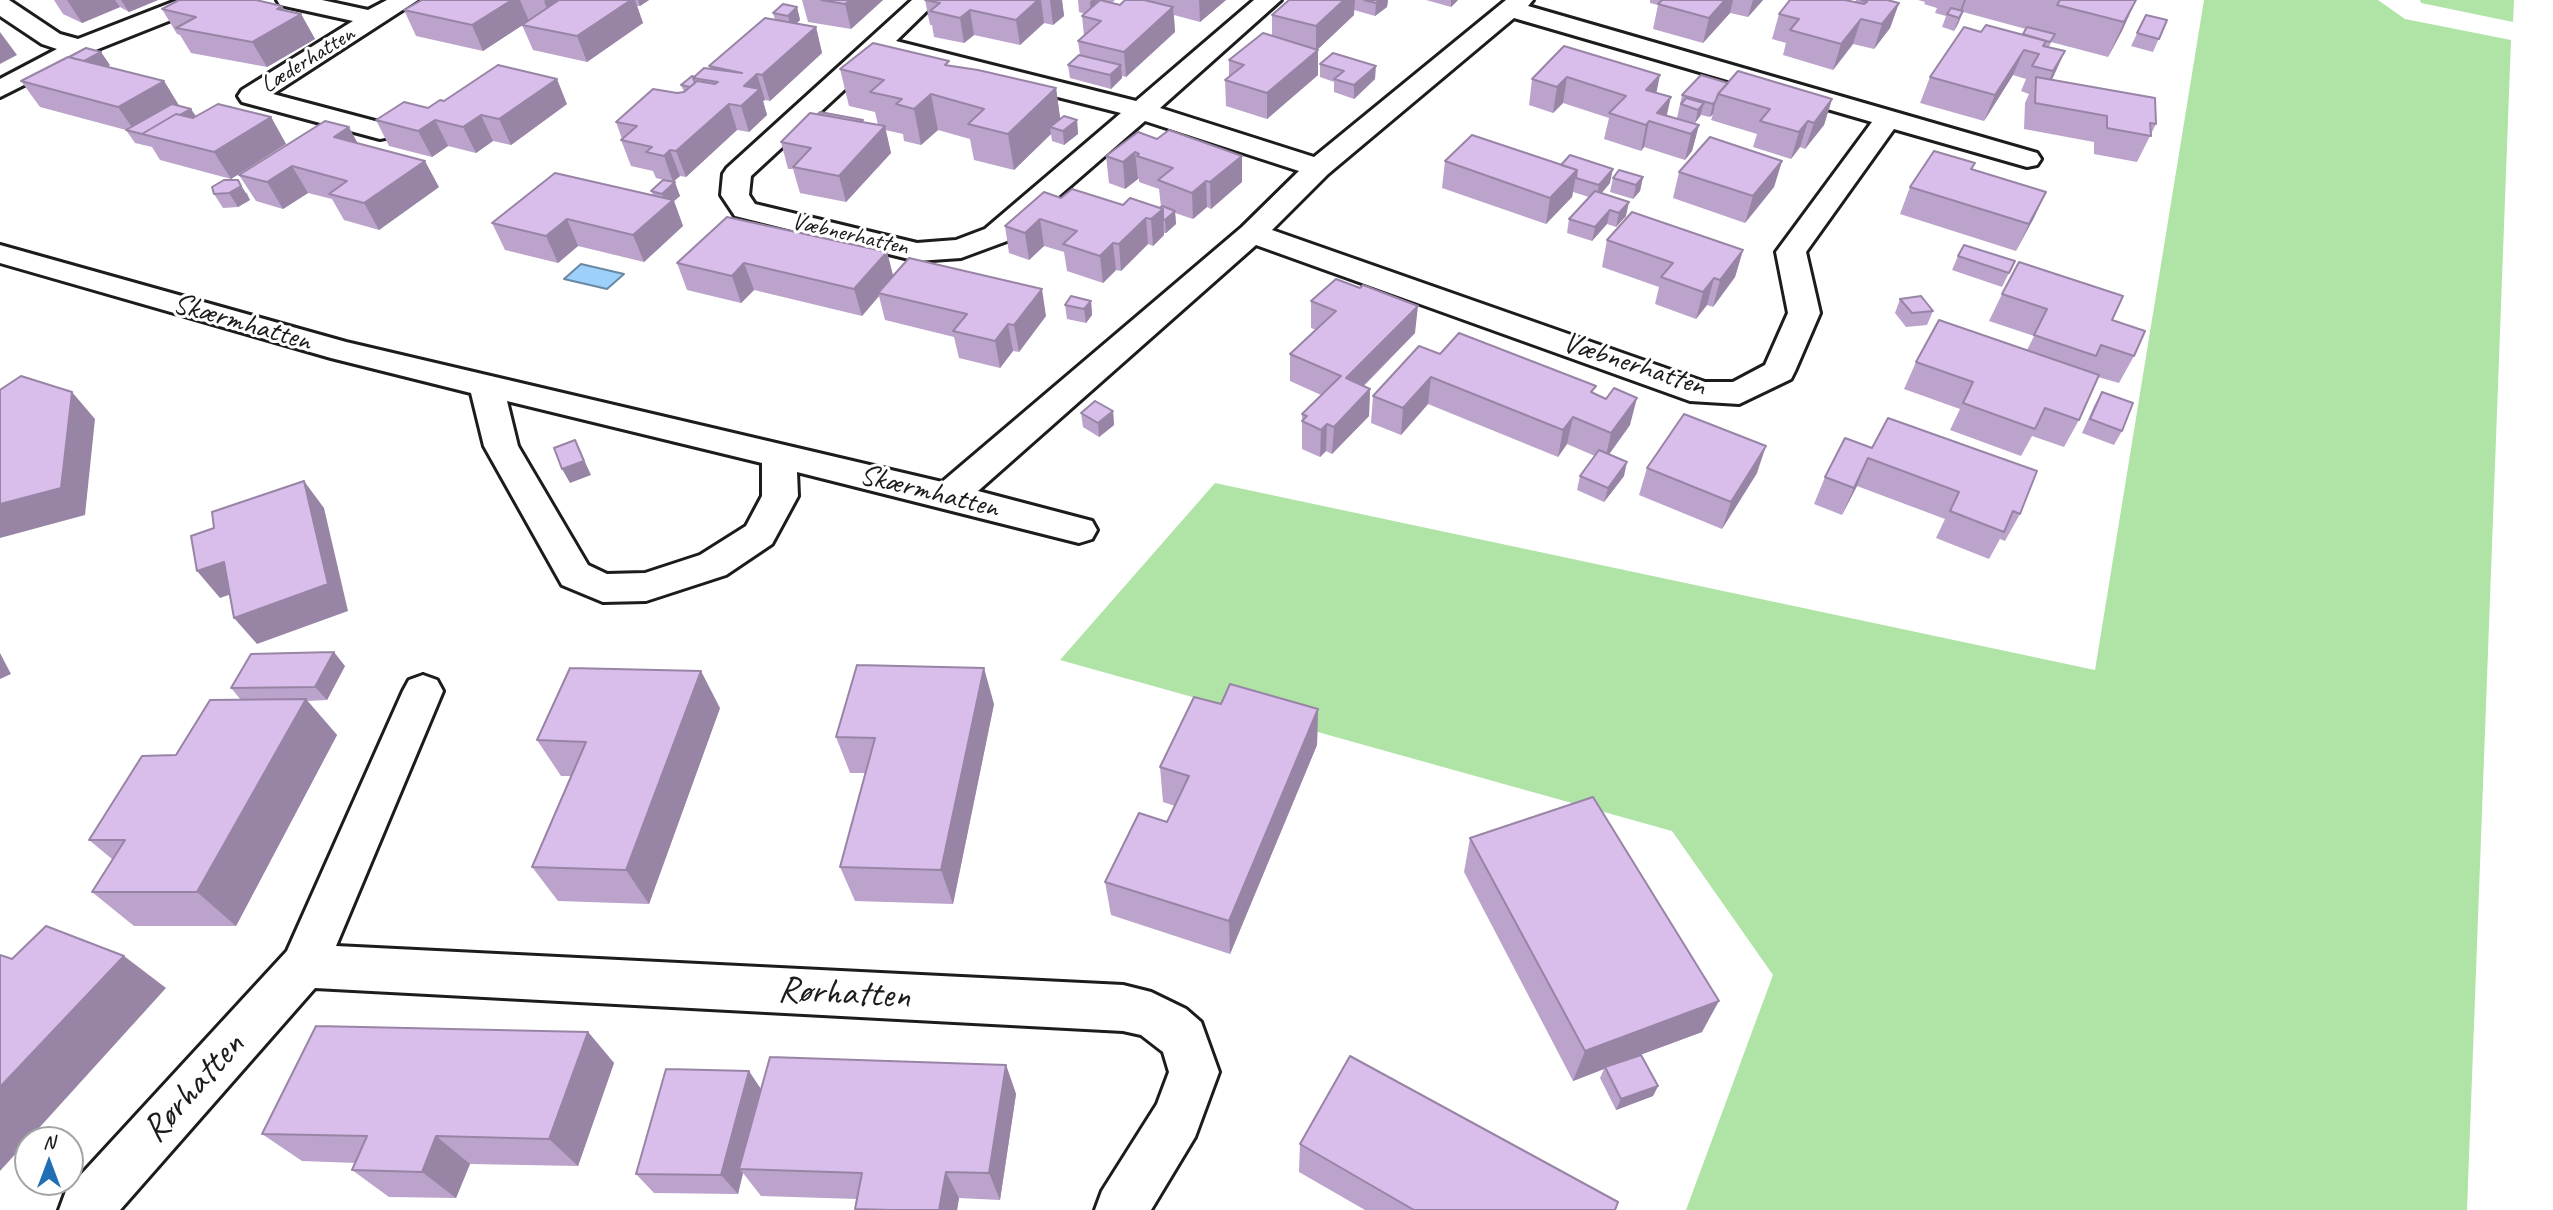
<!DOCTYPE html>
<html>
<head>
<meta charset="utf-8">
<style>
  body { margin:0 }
  #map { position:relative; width:2553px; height:1210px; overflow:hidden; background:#fff; font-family:Caveat,sans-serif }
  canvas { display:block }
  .north { position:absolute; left:14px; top:1126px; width:70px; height:70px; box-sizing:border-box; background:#fff; border:2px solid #a4a4a4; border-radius:50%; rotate:0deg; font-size:19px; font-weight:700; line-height:28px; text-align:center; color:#1c1c1c }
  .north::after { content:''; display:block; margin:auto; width:24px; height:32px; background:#1f6fb2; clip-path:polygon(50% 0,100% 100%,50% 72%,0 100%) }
</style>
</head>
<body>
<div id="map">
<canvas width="2553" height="1210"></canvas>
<div class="north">N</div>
</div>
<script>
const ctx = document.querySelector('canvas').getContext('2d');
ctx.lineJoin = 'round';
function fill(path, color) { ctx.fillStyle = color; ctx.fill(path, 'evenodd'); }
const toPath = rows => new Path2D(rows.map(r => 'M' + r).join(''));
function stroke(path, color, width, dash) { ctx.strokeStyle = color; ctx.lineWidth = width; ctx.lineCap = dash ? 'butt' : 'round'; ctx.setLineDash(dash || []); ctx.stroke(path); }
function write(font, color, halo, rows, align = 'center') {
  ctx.font = font + ' Caveat,sans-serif'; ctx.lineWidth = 6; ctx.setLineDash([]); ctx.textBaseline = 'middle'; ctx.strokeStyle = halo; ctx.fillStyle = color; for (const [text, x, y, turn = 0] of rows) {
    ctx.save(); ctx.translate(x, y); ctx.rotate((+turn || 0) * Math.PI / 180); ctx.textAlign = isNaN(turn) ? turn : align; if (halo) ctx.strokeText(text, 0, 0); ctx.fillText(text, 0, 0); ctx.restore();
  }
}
const green = toPath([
  [2204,0,2378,0,2405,19,2511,40,2467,1210,1686,1210,1773,975,1672,831,1060,660,1215,483,2095,670],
  [2420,0,2514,0,2513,22,2421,3]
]);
const water = toPath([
  [581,264,624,274,607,289,564,279,581,264]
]);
const minor = toPath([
  [0,0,9,0,60,34,78,39,178,0,212,0,209,5,88,53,0,97,0,79,57,49,42,44,0,16,0,0],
  [277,0,322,0,368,10,387,0,418,0,273,94,390,125,394,131,390,137,380,139,242,102,238,96,242,90,353,21,280,5,277,0],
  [912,0,938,0,896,41,1136,101,1254,0,1281,0,1160,108,1314,157,1506,0,1533,0,1528,6,2037,153,2041,159,2037,165,2027,167,1894,129,1806,252,1820,313,1795,371,1791,379,1739,404,1690,401,1256,245,978,491,1092,521,1097,530,1092,539,1079,543,797,472,798,496,772,544,726,575,646,601,603,602,562,585,484,446,471,393,331,358,0,263,0,245,346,342,942,482,1242,227,1299,171,1145,121,1007,241,961,258,917,261,735,216,721,195,723,174,727,168,912,0],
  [1514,18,1872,122,1776,252,1788,313,1765,365,1733,382,1705,382,1272,230,1328,174,1514,18],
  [884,53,1121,113,985,229,956,240,917,243,755,204,749,195,751,176,884,53],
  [507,401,762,463,762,496,746,526,700,555,645,573,607,574,588,565,518,446,507,401],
  [423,675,437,680,443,691,336,946,1123,985,1151,992,1186,1009,1201,1022,1219,1072,1195,1137,1151,1210,1095,1210,1102,1191,1157,1104,1169,1072,1163,1052,1141,1035,1123,1031,315,988,120,1210,59,1210,66,1191,287,951,403,691,409,680,423,675]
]);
const wall = toPath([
  [54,0,158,0,129,12,120,7,82,23,63,14],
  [422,0,649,0,640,6,637,6,643,23,587,62,533,50,522,25,483,51,416,36,404,10],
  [802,0,883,0,851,29,808,22],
  [925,0,1062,0,1064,16,1053,25,1044,23,1020,45,974,35,964,43,934,37,932,25,930,25],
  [1078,0,1115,0,1112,3,1120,5,1149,1,1149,0,1226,0,1200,22,1174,15,1175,32,1126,77,1122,76,1122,78,1111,89,1070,78,1068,65,1080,55,1078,41,1084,36,1082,16,1085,14,1079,12],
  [1289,0,1388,0,1387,7,1375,16,1354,10,1354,15,1318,49,1318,75,1267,119,1226,106,1225,80,1229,77,1229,60,1272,36,1272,15],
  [1426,0,1458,0,1451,7],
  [1650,0,1763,0,1748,17,1730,13,1703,43,1653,29,1658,5,1650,3],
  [1856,0,1887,0,1899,3,1890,28,1874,49,1853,44,1833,70,1783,55,1786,43,1772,39,1779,14,1855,2],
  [1918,0,2136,0,2122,31,2108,57,2051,42,2049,47,2065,51,2052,80,2156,124,2137,162,2094,154,2094,142,2024,129,2025,103,2029,94,2021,91,2026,79,2013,75,1984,121,1920,103,1930,77,1981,32,2023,34,2026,29,1963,12,1958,24,1954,31,1942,27,1946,16,1935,13,1937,8,1924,4,1925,2],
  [282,6,285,10,301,14,315,39,267,67,191,53,180,35,177,34,162,9],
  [797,7,800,20,796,24,816,27,822,53,770,101,765,100,763,101,767,115,749,132,737,130,686,177,680,176,673,182,680,196,674,201,683,226,644,262,578,246,558,263,505,250,492,223,653,195,651,191,673,182,656,178,653,171,631,166,621,140,622,139,616,122,677,93,684,92,681,85,710,68,709,66,775,20,773,13],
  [2146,15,2167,20,2153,52,2131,46],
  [1564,46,1656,93,1667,116,1699,125,1692,151,1685,160,1644,147,1641,151,1604,139,1609,118,1563,103,1553,113,1529,105,1532,79],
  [1320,64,1375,79,1354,99,1334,92,1334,82,1320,77],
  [110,65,108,67,164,81,179,106,196,116,271,117,286,144,231,179,160,160,152,147,135,143,126,130,40,107,21,81],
  [950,66,1056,88,1060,119,1077,120,1078,134,1064,145,1052,141,1051,134,1014,170,974,160,970,139,938,130,921,145,904,141,903,134,885,130,891,153,846,202,800,193,793,169,788,169,781,142,863,120,863,123,878,125,875,112,849,106,840,69],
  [1728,83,1832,99,1824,125,1805,149,1800,147,1791,159,1753,147,1757,134,1711,120,1713,114,1710,117,1701,115,1695,123,1677,118,1682,95],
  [444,101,567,104,511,145,493,141,476,153,448,146,432,157,389,146,376,120,428,108],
  [1138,132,1242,182,1211,209,1207,207,1193,219,1175,213,1176,224,1166,233,1164,233,1164,235,1153,246,1148,244,1121,271,1116,270,1103,283,1067,271,1064,252,1044,246,1029,260,1009,253,1005,226,1061,198,1123,205,1161,207,1159,189,1139,182,1139,179,1138,179,1125,189,1109,183,1106,156],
  [358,143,439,187,379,230,344,220,332,199,308,193,283,209,256,201,239,175],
  [1445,161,1610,183,1602,193,1626,216,1616,227,1607,224,1592,241,1567,233,1569,219,1589,197,1573,192,1572,197,1546,224,1442,188],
  [1782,161,1774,187,1745,223,1673,198,1679,172],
  [1973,169,2046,192,2016,251,1900,214,1910,187],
  [1643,177,1640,191,1633,199,1610,192,1613,178],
  [212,187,247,193,250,200,238,207,223,208,214,194],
  [1607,240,1743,250,1735,277,1713,307,1707,305,1696,319,1655,304,1659,287,1602,267],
  [887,252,893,276,1046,316,1019,352,1013,351,1000,368,959,358,954,337,885,320,879,296,862,316,754,290,741,303,687,290,677,263],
  [1958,256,2015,261,2002,287,1952,270],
  [2002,294,2112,320,2134,356,2119,383,2098,377,2079,420,2064,447,2032,436,2021,456,1950,430,1960,409,1904,389,1916,362,2027,350,2034,336,1989,321],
  [1900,299,1933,311,1927,325,1906,327,1895,313],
  [1091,301,1092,315,1086,323,1067,319,1065,305],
  [1311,301,1415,333,1364,386,1370,389,1369,416,1332,454,1326,451,1320,457,1302,449,1302,414,1321,395,1290,381,1290,354,1316,330,1311,328],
  [1440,354,1594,394,1630,425,1609,454,1624,476,1604,502,1577,490,1580,476,1595,456,1567,444,1558,457,1428,404,1401,435,1371,423,1373,396],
  [2102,392,2122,431,2114,445,2082,433,2094,406],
  [1113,411,1114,425,1099,437,1083,427,1081,413],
  [1872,448,2020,514,2005,541,2000,539,1989,559,1936,538,1945,519,1857,486,1842,515,1814,504,1825,477],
  [1647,468,1757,473,1722,529,1639,495],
  [345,666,327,700,307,701,337,735,236,926,134,926,92,892,112,859,89,840,176,755,241,700,231,688],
  [994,704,953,904,855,901,840,867,865,773,850,773,836,737],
  [1221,704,1318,709,1317,745,1230,954,1111,915,1105,882,1167,822,1175,806,1163,802,1160,767],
  [720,708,649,904,558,901,532,867,571,776,561,776,537,740],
  [1470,838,1702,1032,1637,1056,1658,1086,1653,1096,1616,1110,1600,1078,1604,1069,1573,1081,1464,872],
  [588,1032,614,1063,578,1166,470,1164,456,1198,389,1197,352,1170,356,1163,302,1161,262,1134],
  [1006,1065,1016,1094,1000,1200,959,1198,957,1210,856,1210,855,1209,857,1199,761,1196,743,1173,738,1194,654,1193,636,1174,761,1089],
  [1300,1144,1615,1210,1365,1210,1299,1172]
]);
const shadedWall = toPath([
  [67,0,115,0,120,7,82,23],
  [121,0,158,0,129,12],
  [512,0,520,0,529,21,483,51,472,25],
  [546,0,561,0,554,26,544,1],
  [617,0,635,0,643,23,587,62,577,36],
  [638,0,649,0,640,6],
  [850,0,883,0,851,29,845,4],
  [1038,0,1041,0,1044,23,1020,45,1016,20],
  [1050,0,1062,0,1064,16,1053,25],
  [1092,0,1097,0,1098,9,1091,15,1090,2],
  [1199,0,1226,0,1200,22],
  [1344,0,1355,0,1354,15,1316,51,1316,26],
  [1380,0,1388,0,1387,7,1375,16,1376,3],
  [1451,0,1458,0,1451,7],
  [1725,0,1733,0,1730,13,1703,43,1709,18],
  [1753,0,1763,0,1748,17],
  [1964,0,1966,0,1962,11,1957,18],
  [2136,0,2122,31,2108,57,2124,22],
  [1899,3,1890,28,1874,49,1882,24],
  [282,6,290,20,301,14,315,39,267,67,252,42,277,9],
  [797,7,800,20,791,29,788,16],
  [1173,7,1175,32,1126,77,1124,52],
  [970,10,974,35,964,43,960,18],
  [1963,11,1958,24,1954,31,1959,18],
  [1861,19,1853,44,1833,70,1841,44],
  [816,27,822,53,770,101,762,75],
  [0,32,17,55,0,64],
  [1318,50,1318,75,1267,119,1267,93],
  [2024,50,2013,75,1984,121,1995,95],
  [2065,51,2053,77,2042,97,2053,71],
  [101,52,110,65,92,75,83,62],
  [1121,65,1122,78,1111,89,1110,75],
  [1376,66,1375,79,1354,99,1354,85],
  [757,74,765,100,763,101,767,115,749,132,741,106,744,86],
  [1660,75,1655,100,1646,90],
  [1567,77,1563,103,1553,113,1557,87],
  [557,79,567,104,511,145,499,119],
  [164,81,180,107,136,133,118,107],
  [1056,88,1061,124,1050,127,1051,134,1014,170,1008,134],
  [931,94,938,130,921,145,914,109],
  [1671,97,1665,123,1657,113],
  [1832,99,1824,125,1805,149,1814,123],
  [1716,100,1713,114,1710,117,1713,104],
  [1704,103,1700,116,1695,123,1698,110],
  [729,104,737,130,686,177,676,151],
  [191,109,200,122,147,135],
  [481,115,493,141,476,153,463,127],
  [271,117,286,144,231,179,214,152],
  [435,120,448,146,432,157,418,131],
  [1077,120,1078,134,1064,145,1063,131],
  [1649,121,1644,147,1641,151,1646,125],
  [1808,121,1800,147,1791,159,1799,132],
  [1699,125,1692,151,1685,160,1691,134],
  [885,126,891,153,846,202,839,176],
  [349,127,363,153,334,137],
  [670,150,680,176,673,182,664,156],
  [1135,152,1138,179,1125,189,1123,162],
  [1242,156,1242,182,1211,209,1210,182],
  [425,161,439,187,379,230,364,203],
  [1782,161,1774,187,1745,223,1753,196],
  [292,166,308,193,283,209,267,182],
  [1613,169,1610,183,1596,199,1599,185],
  [1577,170,1572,197,1546,224,1550,198],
  [1643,177,1640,191,1633,199,1636,185],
  [238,180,250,200,238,207,229,193],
  [1206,181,1207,207,1193,219,1192,193],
  [675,182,680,196,674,201,683,226,644,262,633,235,667,205,662,194],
  [2046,192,2034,218,2016,251,2029,224],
  [1629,202,1626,216,1616,227,1619,213],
  [1163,209,1164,235,1153,246,1151,219],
  [1610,210,1607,224,1592,241,1595,227],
  [1175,211,1176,224,1166,233,1165,220],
  [1146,218,1148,244,1121,271,1119,244],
  [567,219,578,246,558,263,546,236],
  [1040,219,1044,246,1029,260,1025,233],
  [1113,243,1116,270,1103,283,1100,256],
  [1743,250,1735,277,1713,307,1720,280],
  [887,252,894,279,878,293,879,296,862,316,854,289],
  [744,263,754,290,741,303,732,276],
  [1714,278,1707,305,1696,319,1703,292],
  [1042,289,1046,316,1019,352,1014,325],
  [1091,301,1092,315,1086,323,1084,309],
  [1418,306,1415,333,1344,405,1346,378],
  [1008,324,1013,351,1000,368,995,341],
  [1431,377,1428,404,1401,435,1403,408],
  [1370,389,1369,416,1332,454,1334,427],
  [72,392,95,419,85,515,0,538,0,504],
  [1637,398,1630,425,1605,460,1611,433],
  [1113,411,1114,425,1099,437,1098,423],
  [1573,417,1567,444,1558,457,1563,430],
  [1327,424,1326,451,1320,457,1321,430],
  [575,440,591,475,570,483,562,469],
  [1766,446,1757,473,1722,529,1731,502],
  [1868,458,1857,486,1842,515,1854,488],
  [1627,462,1624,476,1604,502,1608,488],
  [304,481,324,508,348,611,257,644,234,618],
  [224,562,246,589,220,598,197,571],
  [334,652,345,666,327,700,315,687],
  [0,653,11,674,0,679],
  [984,668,994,704,953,904,941,870],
  [701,671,720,708,649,904,626,870],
  [306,699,337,735,236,926,197,892],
  [1318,709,1317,745,1230,954,1229,921],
  [124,956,166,988,0,1171,0,1087],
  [1719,1001,1702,1032,1605,1068,1605,1067,1604,1069,1573,1081,1585,1051],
  [588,1032,614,1063,578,1166,549,1139],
  [1006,1065,1016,1094,1000,1200,989,1173],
  [749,1071,763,1092,739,1169,743,1173,738,1194,721,1175],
  [1658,1086,1653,1096,1616,1110,1621,1099],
  [436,1136,470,1164,456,1198,422,1172],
  [946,1172,959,1198,957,1210,939,1210]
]);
const building = toPath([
  [179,0,256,0,282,6,277,9,301,14,252,42,176,28,196,17,162,9,179,0],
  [422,0,512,0,472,25,404,10,422,0],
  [559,0,631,0,577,36,522,25,559,0],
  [821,0,850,0,845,4,821,0],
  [925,0,1038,0,1016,20,970,10,960,18,930,11,940,3,925,0],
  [1100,0,1120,5,1125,0,1144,0,1173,7,1124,52,1078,41,1101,21,1082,16,1100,0],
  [1289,0,1344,0,1316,26,1272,15,1289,0],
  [1364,0,1380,0,1376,3,1364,0],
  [1662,0,1725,0,1709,18,1658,4,1662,0],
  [1790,0,1845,0,1864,4,1867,2,1861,0,1887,0,1899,3,1882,24,1861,19,1841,44,1790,30,1799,19,1779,14,1790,0],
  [2060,0,2136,0,2124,22,2057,5,2060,0],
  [783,4,797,7,788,16,773,13,783,4],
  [1951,8,1963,11,1959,18,1947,14,1951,8],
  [2146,15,2167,20,2159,39,2137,33,2146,15],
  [765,18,816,27,762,75,757,74,744,86,760,89,741,106,729,104,676,151,670,150,664,156,646,152,652,147,621,140,637,126,616,122,653,89,677,93,684,92,697,81,715,84,718,82,693,78,704,68,742,73,709,66,765,18],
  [1986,25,2046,41,2043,46,2065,51,2053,71,2032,66,2039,54,2024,50,1995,95,1930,77,1964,27,1981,32,1986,25],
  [2027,27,2055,34,2050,42,2023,34,2027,27],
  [1263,33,1318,50,1267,93,1225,80,1244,65,1229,60,1263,33],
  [873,43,949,61,945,65,978,70,1056,88,1008,134,968,124,984,109,931,94,914,109,896,104,902,99,870,92,884,80,840,69,873,43],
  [1564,46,1660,75,1646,90,1671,97,1657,113,1699,125,1691,134,1649,121,1646,125,1609,113,1626,96,1567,77,1557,87,1532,79,1564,46],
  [86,48,101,52,84,61,69,57,86,48],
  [1333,53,1376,66,1354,85,1334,79,1344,71,1320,64,1333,53],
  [1079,55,1121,65,1110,75,1068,65,1079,55],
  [68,57,164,81,118,107,21,81,68,57],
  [498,65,557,79,499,119,481,115,463,127,435,120,418,131,376,120,404,102,428,108,440,100,444,101,498,65],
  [1738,71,1832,99,1814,123,1808,121,1799,132,1760,121,1770,109,1718,94,1738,71],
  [1701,75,1728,83,1718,94,1716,100,1713,104,1682,95,1701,75],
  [692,76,695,77,693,78,695,83,690,87,681,85,692,76],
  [2036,77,2155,98,2156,124,2150,123,2151,136,2107,128,2107,116,2035,103,2036,77],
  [1686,98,1704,103,1698,110,1681,104,1686,98],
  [172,104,191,109,180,115,176,114,142,134,146,135,126,130,172,104],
  [218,104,271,117,214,152,142,134,176,114,193,118,218,104],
  [820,112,863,120,861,122,818,114,820,112],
  [810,113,885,126,839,176,793,167,811,148,781,142,810,113],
  [1064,116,1077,120,1063,131,1050,127,1064,116],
  [325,121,349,127,334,137,425,161,364,203,329,194,347,181,292,166,267,182,239,175,325,121],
  [1169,130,1242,156,1210,182,1206,181,1192,193,1158,180,1173,168,1137,156,1139,154,1135,152,1123,162,1106,156,1138,132,1157,139,1169,130],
  [1472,135,1577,170,1550,198,1445,161,1472,135],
  [1710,137,1782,161,1753,196,1679,172,1710,137],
  [1934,151,1975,163,1971,169,2046,192,2029,224,1910,187,1934,151],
  [1570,155,1613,169,1599,185,1576,178,1577,170,1561,165,1570,155],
  [1619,170,1643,177,1636,185,1613,178,1619,170],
  [555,173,673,200,633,235,567,219,546,236,492,223,555,173],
  [224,180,238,180,241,186,229,193,214,194,212,187,224,180],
  [663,180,675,182,662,194,651,191,663,180],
  [1072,189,1123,205,1130,198,1163,209,1151,219,1146,218,1119,244,1113,243,1100,256,1063,244,1077,231,1040,219,1025,233,1005,226,1044,192,1061,198,1072,189],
  [1595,191,1629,202,1619,213,1610,210,1595,227,1569,219,1595,191],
  [1162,206,1175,211,1165,220,1163,219,1163,209,1160,208,1162,206],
  [1632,212,1743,250,1720,280,1714,278,1703,292,1661,277,1673,263,1607,240,1632,212],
  [727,217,887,252,854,289,744,263,732,276,677,263,727,217],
  [1964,245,2015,261,2009,273,1958,256,1964,245],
  [909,258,1042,289,1014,325,1008,324,995,341,953,331,967,314,878,293,909,258],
  [2019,262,2123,296,2112,320,2145,331,2134,356,2101,345,2096,356,2034,335,2047,309,2002,294,2019,262],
  [1336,279,1360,288,1363,285,1418,306,1346,378,1370,389,1334,427,1327,424,1321,430,1302,421,1307,416,1302,414,1341,376,1290,354,1336,311,1311,301,1336,279],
  [1071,296,1091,301,1084,309,1065,305,1071,296],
  [1921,296,1933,311,1912,313,1900,299,1921,296],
  [1939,320,2099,375,2079,420,2045,408,2035,429,1963,403,1973,382,1916,362,1939,320],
  [1459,333,1596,386,1591,392,1606,399,1614,388,1637,398,1611,433,1573,417,1563,430,1431,377,1403,408,1373,396,1419,346,1440,354,1459,333],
  [21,376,72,392,61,488,0,504,0,390,21,376],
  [2102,392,2133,403,2122,431,2090,419,2102,392],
  [1095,401,1113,411,1098,423,1081,413,1095,401],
  [1684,414,1766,446,1731,502,1647,468,1684,414],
  [1888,418,2037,471,2020,514,2013,511,2004,532,1950,511,1959,492,1868,458,1854,488,1825,477,1845,438,1872,448,1888,418],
  [575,440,584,461,562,469,554,448,575,440],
  [1599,450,1627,462,1608,488,1580,476,1599,450],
  [304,481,328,584,234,618,224,562,197,571,191,536,214,528,212,512,304,481],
  [334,652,315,687,231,688,251,654,334,652],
  [857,665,984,668,941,870,840,867,875,738,836,737,857,665],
  [570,668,701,671,626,870,532,867,586,742,537,740,570,668],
  [1230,684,1318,709,1229,921,1105,882,1139,813,1167,822,1189,776,1160,767,1194,697,1221,704,1230,684],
  [306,699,197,892,92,892,125,840,89,840,142,756,176,755,210,700,306,699],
  [1593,797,1719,1001,1585,1051,1470,838,1593,797],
  [46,926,124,956,0,1087,0,955,12,959,46,926],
  [316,1026,588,1032,549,1139,436,1136,422,1172,352,1170,367,1136,262,1134,316,1026],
  [1641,1055,1658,1086,1621,1099,1605,1067,1641,1055],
  [1350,1056,1618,1202,1615,1210,1414,1210,1300,1144,1350,1056],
  [770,1057,1006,1065,989,1173,946,1172,939,1210,892,1210,855,1209,862,1173,739,1169,770,1057],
  [666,1069,749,1071,721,1175,636,1174,666,1069]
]);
const farStreetnames = [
  ["Læderhatten",308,60,-32],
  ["Væbnerhatten",850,235,13]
];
const streetNames = [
  ["Skærmhatten",242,323,16],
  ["Væbnerhatten",1634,365,18],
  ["Skærmhatten",929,492,14]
];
const nearStreetnames = [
  ["Rørhatten",844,994,3],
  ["Rørhatten",194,1088,-48]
];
fill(green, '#b0e4a6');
fill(water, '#9dd0fb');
stroke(water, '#6988a2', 2);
stroke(minor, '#1c1c1c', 6);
fill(minor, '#fff');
fill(wall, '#bba3cb');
fill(shadedWall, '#9885a5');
fill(building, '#d9beec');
stroke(building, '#9885a5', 2);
write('24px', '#1c1c1c', '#fff', farStreetnames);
write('30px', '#1c1c1c', '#fff', streetNames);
write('37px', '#1c1c1c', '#fff', nearStreetnames);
</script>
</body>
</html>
